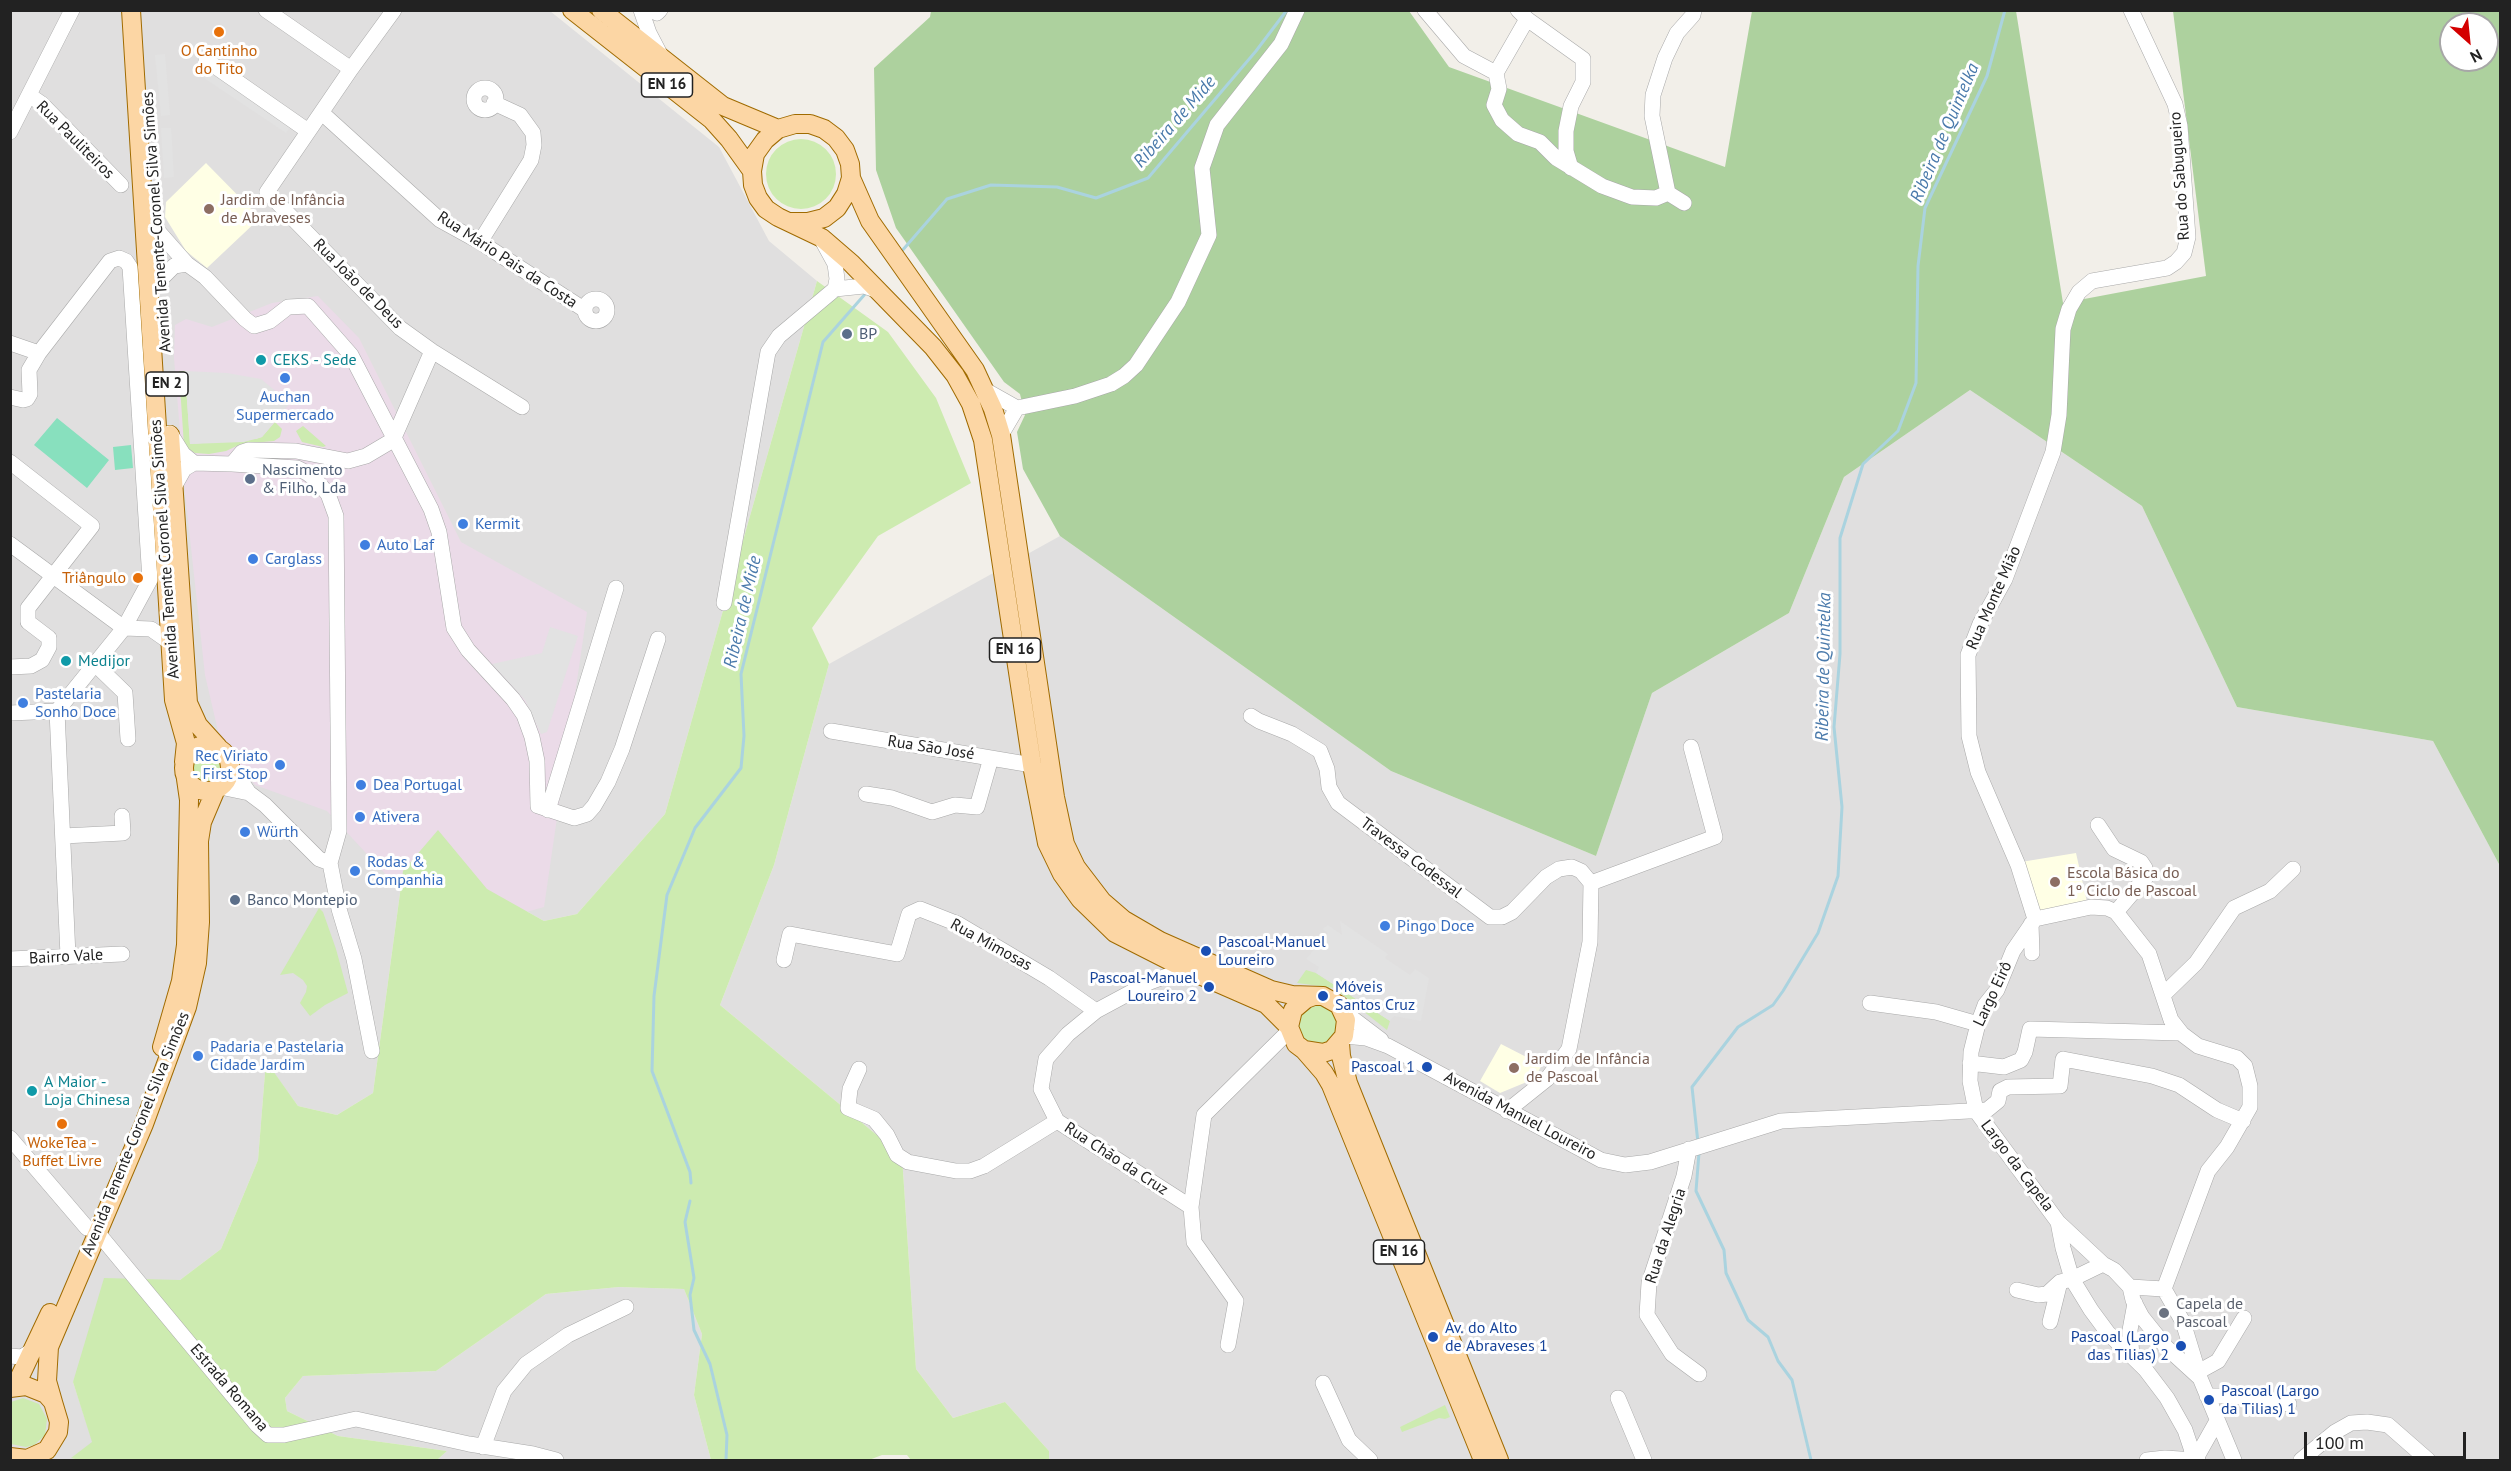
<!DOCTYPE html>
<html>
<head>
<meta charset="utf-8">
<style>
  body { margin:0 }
  #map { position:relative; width:2511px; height:1471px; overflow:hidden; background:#f2efe9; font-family:"PT Sans",sans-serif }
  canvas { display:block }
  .frame { position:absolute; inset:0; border:12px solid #222; pointer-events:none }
  .north { position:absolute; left:2439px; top:12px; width:60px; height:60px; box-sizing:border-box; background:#fff; border:2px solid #a7a7a7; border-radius:50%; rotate:153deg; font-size:16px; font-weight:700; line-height:24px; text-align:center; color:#222 }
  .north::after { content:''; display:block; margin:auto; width:21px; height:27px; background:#d40000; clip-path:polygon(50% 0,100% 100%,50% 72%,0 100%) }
  .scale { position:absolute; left:2304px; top:1432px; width:162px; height:27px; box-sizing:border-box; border:3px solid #222; border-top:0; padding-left:8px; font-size:18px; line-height:21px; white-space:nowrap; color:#222; -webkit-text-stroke:4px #fff; paint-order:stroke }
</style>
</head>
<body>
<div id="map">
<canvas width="2511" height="1471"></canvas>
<div class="frame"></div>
<div class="north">N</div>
<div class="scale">100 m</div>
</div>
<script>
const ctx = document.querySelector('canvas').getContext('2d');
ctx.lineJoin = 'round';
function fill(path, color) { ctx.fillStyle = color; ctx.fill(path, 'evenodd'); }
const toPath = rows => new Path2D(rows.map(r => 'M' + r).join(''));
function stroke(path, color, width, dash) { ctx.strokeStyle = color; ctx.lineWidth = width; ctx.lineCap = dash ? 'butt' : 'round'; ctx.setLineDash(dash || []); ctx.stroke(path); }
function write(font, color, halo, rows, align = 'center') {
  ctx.font = font + ' "PT Sans",sans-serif'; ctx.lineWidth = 6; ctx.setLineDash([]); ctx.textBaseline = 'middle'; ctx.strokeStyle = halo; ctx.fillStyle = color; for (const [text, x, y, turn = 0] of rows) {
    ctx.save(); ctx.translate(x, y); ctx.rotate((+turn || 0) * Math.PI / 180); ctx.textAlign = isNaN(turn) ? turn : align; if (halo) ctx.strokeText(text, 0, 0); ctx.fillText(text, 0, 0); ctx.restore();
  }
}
const residential = toPath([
  [10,11,550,11,719,147,769,241,817,281,665,814,577,914,544,921,487,889,403,871,373,1093,337,1115,298,1106,266,1062,258,1160,221,1249,180,1280,73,1382,93,1443,72,1458,79,1460,10,1460],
  [1970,390,2142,506,2237,707,2433,741,2500,866,2500,1460,1049,1460,1049,1451,1005,1402,953,1418,916,1369,902,1156,720,1005,774,865,829,664,1060,536,1391,771,1596,856,1652,693,1789,613,1844,477],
  [619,1287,684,1289,702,1334,694,1395,711,1460,437,1460,447,1451,338,1436,287,1411,285,1398,303,1376,436,1371,546,1294]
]);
const industrial = toPath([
  [318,296,359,338,461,542,587,612,544,907,494,921,425,907,390,879,327,811,255,785,237,764,218,731,205,675,185,493,174,358,175,325,186,319,212,327,272,303]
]);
const education = toPath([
  [206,163,260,218,207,268,186,251,165,217,166,202],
  [2076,853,2087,902,2043,913,2037,905,2021,862],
  [1501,1044,1542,1065,1534,1079,1500,1093,1480,1081]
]);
const grass = toPath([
  '766 174a35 35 0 1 1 70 0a35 35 0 1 1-70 0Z',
  [817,281,888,332,936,398,971,483,878,536,812,628,829,664,774,865,720,1005,902,1156,916,1369,953,1418,1005,1402,1049,1451,1049,1460,911,1460,907,1455,882,1455,869,1460,711,1460,694,1395,702,1334,684,1289,619,1287,546,1294,436,1371,303,1376,285,1398,287,1411,338,1436,447,1451,437,1460,79,1460,71,1458,92,1442,73,1382,104,1278,180,1280,221,1249,258,1160,266,1061,298,1106,337,1115,373,1093,403,871,438,830,487,889,544,921,577,914,665,814],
  [179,371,185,371,190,444,256,439,262,437,275,422,282,429,280,437,274,441,241,444,226,451,209,454,195,453,184,446],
  [303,426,326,446,323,447,302,442,296,431],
  '191 769a16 16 0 1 1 32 0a16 16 0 1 1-32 0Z',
  [319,908,323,912,336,949,348,993,325,1005,310,1016,300,1003,306,992,307,986,303,980,293,973,280,975],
  [1306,970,1316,973,1390,1021,1387,1030,1334,988,1297,983],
  '1299 1025a19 19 0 1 1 38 0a19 19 0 1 1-38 0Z',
  [23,1398,39,1404,47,1419,45,1435,34,1445,26,1447,11,1444,11,1402],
  [1445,1405,1450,1417,1445,1419,1439,1418,1402,1432,1400,1427]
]);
const forest = toPath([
  [931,11,1409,11,1449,67,1725,167,1752,11,2016,11,2063,303,2206,276,2173,11,2500,11,2500,866,2433,741,2237,707,2142,506,1970,390,1844,477,1789,613,1652,693,1596,856,1391,771,1060,536,1023,469,1017,432,1025,415,1020,394,1004,382,896,228,876,170,874,68,930,17],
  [2451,24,2487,24,2487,60,2451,60]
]);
const pitch = toPath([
  [57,418,109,460,87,488,34,445],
  [131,445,133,468,115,470,113,447]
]);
const parking = toPath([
  [165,54,170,115,161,116,155,55],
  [209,70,291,126,286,133,204,78],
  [161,128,171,128,174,177,164,178],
  [185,371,227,373,261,379,290,403,262,437,244,442,190,444],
  [550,627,578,636,547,732,541,734,525,700,492,664,542,653],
  [1340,921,1388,954,1385,958,1410,975,1415,969,1429,978,1421,1021,1394,1016,1390,1021,1316,973,1319,967,1306,959,1328,933,1322,929,1328,925,1342,935]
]);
const stream = toPath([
  [901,252,947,199,991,185,1057,187,1096,198,1148,178,1256,51,1287,10],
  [1698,1143,1692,1087,1738,1027,1773,1005,1783,991,1818,933,1838,876,1842,807,1834,727,1840,654,1840,538,1863,464,1898,431,1916,383,1918,266,1925,208,1987,76,2005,10],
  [1699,1153,1696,1191,1724,1250,1726,1273,1748,1320,1768,1337,1778,1361,1792,1380,1811,1460],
  [691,1183,690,1172,652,1071,654,996,667,895,695,828,741,768,744,736,741,674,823,342,866,293],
  [690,1201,685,1222,694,1278,690,1295,694,1330,710,1364,727,1435,726,1460]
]);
const minor = toPath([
  [266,10,351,69],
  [394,10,351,69,267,192,400,328,432,351,522,407],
  [641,10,649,33,660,54],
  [651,10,657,13,660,10],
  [1425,10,1464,56,1496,73],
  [1518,10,1527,19,1496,73,1499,89,1494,105,1502,120,1518,134,1540,142,1556,158,1602,186,1632,197,1656,198,1668,193,1684,203],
  [1527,19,1583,59,1583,82,1571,106,1566,131,1566,151,1571,168],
  [206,60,308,131],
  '474 99a11 11 0 1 1 22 0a11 11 0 1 1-22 0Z',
  [29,95,42,104,121,185],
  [322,113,440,220,480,242,585,310],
  [10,132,72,10],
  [1668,193,1652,116,1653,95,1665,58,1677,33,1693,15,1694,10],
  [157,230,187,264,205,277,245,319,254,326,270,321,288,307,308,306,351,355,431,509,439,532,454,628,468,650,513,699,524,715,532,737,537,761,538,806,574,818,587,814,594,806,608,782,622,749,658,639],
  [480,242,531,160,534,145,533,133,520,115,494,103],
  [823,242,835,264,837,279,835,289],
  [160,280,174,266,187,264],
  '585 310a11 11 0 1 1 22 0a11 11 0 1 1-22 0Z',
  [10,343,39,353],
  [985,390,1017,408,1075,396,1111,384,1124,376,1136,365,1178,302,1209,235,1202,168,1217,125,1281,44,1297,10],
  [10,397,23,400,27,399,30,394,29,370,39,353,110,261,119,258,126,261,130,267,150,580,124,628,57,711,68,956],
  [170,433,183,454,194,463],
  [1001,435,1017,408],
  [10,462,92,526,28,608,28,622,49,638,49,647,42,660,31,666,10,667],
  [232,464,297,468,307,473,315,479,328,494,336,516,339,831,330,863],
  [174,487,184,469,194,463,232,464,242,452,248,450,296,451,348,461,366,456,393,440,432,351],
  [10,544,124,628,151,629,171,643],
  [724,603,768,352,779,336,835,289,864,286,878,291],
  [95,664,125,693,128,739],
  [10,713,57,711],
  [1251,716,1259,721,1292,734,1320,751,1327,769,1329,787,1338,803,1490,917,1502,917,1512,912,1546,877,1559,869,1572,867,1581,871,1591,883],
  [831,731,1032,765],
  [230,765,249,793,265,805,319,859,330,863,339,909,354,959,372,1051],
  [220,787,249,793],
  [866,794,892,798,932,812,955,805,977,807,991,758],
  [548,810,616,588],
  [2098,825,2114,849,2141,862,2145,868,2146,877,2116,912],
  [63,836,123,833,122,816],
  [2035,919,2018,865,1978,772,1969,736,1968,655,1980,624,2005,579,2053,452,2059,415,2063,329,2069,309,2079,292,2092,281,2167,268,2176,262,2184,253,2188,237,2180,126,2175,104,2131,10],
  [2035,919,2091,907,2107,908,2116,912,2149,954,2171,1020,2182,1034,2198,1046,2237,1058,2245,1066,2250,1086,2250,1107,2227,1147,2208,1171,2164,1289],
  [2035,919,2013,951,1997,990,1985,1005,1978,1024,1971,1052,1970,1081,1976,1111,2058,1222,2103,1264,2072,1279,2063,1248,2058,1222],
  [2031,924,2032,953],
  [10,959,122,954],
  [784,960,790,934,897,954,909,914,920,909,958,924,1049,978,1096,1011],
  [1186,969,1150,982,1096,1011,1068,1034,1046,1059,1041,1089,1057,1121,1191,1207],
  [2163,995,2196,963,2234,908,2270,891,2293,869],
  [1870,1003,1936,1012,1978,1024],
  [1344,1012,1381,1040],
  [1344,1036,1366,1038,1388,1046,1601,1160,1625,1165,1650,1162,1781,1121,1987,1110,1998,1101,2000,1091,2008,1087,2060,1086,2063,1059,2152,1076,2179,1085,2217,1110,2243,1121],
  [1970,1063,2004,1067,2021,1060,2025,1052,2030,1029,2181,1033],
  [859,1069,850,1089,848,1108,874,1119,887,1135,897,1155,908,1162,956,1171,970,1171,984,1166,1057,1121],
  [1507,1111,1547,1079,1569,1049,1590,942,1591,883,1715,837,1691,747],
  [10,1138,87,1228],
  [1689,1149,1684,1176,1649,1283,1647,1315,1672,1354,1699,1374],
  [98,1233,257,1425,268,1435,284,1435,356,1419,469,1444,533,1454,556,1460],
  [2103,1264,2114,1270,2130,1287],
  [2017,1290,2038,1295,2047,1294,2060,1282,2072,1279,2091,1310,2108,1333,2145,1369,2167,1398,2185,1430,2195,1460],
  [2050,1322,2060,1282],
  [1228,1345,1236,1301,1194,1242,1191,1207,1204,1115,1290,1030],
  [10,1356,22,1357,34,1349],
  [2132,1356,2130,1330,2135,1303],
  [2198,1372,2218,1361,2244,1318],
  [2200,1378,2183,1322,2164,1289,2130,1287,2133,1300,2142,1317,2166,1347,2200,1378,2234,1460],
  [1323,1383,1349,1440,1370,1460],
  [2207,1396,2232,1396,2289,1404],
  [1618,1398,1644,1460],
  [483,1447,504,1391,526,1364,568,1335,626,1307],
  [2147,1460,2165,1458,2195,1460],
  [2198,1460,2195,1460,2217,1421],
  [2301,1460,2335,1432,2351,1423,2367,1422,2388,1425,2428,1460]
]);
const major = toPath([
  [131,10,174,700,186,743,184,762],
  [572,10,712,120,729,139,752,171],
  [601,10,723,106,778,129],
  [851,178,870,221,975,370,993,409,1001,435,1055,797,1065,844,1076,867,1102,901,1124,920,1160,941,1271,990,1292,995,1323,996,1339,1005,1346,1020,1344,1036,1332,1050,1323,1053,1304,1050,1296,1044,1289,1027,1293,1010,1306,999,1314,996],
  [791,222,808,222,824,218,837,208,846,194,851,178,850,164,845,150,836,138,824,129,810,124,795,124,778,129,765,140,755,154,752,171,753,185,758,198,766,209,778,217,822,238,851,263,933,347,955,375,971,404,983,440,1032,765,1047,843,1062,874,1080,899,1115,933,1186,969,1266,1004,1289,1027],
  [170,435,188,703,198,725,218,747],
  '184 768a23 23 0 1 1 46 0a23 23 0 1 1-46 0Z',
  [1340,1043,1341,1056,1348,1083,1499,1460],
  [162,1047,181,981,186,945,189,800,186,779],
  [1304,1050,1324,1073,1331,1085,1483,1460],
  [15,1387,50,1313],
  [10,1388,26,1386,46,1394,53,1402,59,1422,58,1432,47,1450,27,1459,10,1457],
  [53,1402,47,1381,49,1347,144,1124,187,1007,197,963,200,922,199,841,202,822,216,789]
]);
const markers = [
  [219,32,6,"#e8710a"],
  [209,209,6,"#8d6e63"],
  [847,334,6,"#5c6f8a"],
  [261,360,6,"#0f9aa8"],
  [285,378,6,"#3f7fe0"],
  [250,479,6,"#5c6f8a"],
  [463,524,6,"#3f7fe0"],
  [365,545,6,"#3f7fe0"],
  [253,559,6,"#3f7fe0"],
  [138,578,6,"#e8710a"],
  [66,661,6,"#0f9aa8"],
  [23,703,6,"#3f7fe0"],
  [280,765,6,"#3f7fe0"],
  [361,785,6,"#3f7fe0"],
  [360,817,6,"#3f7fe0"],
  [245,832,6,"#3f7fe0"],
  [355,871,6,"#3f7fe0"],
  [2055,882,6,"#8d6e63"],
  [235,900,6,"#5c6f8a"],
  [1385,926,6,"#3f7fe0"],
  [1206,951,6,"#1a4fb4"],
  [1209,987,6,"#1a4fb4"],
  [1323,996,6,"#1a4fb4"],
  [198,1056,6,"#3f7fe0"],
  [1427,1067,6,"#1a4fb4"],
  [1514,1068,6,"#8d6e63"],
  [32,1091,6,"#0f9aa8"],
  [62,1124,6,"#e8710a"],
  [2164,1313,6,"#6b7280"],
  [1433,1337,6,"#1a4fb4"],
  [2181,1346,6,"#1a4fb4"],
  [2209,1400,6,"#1a4fb4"]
];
const shields = [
  [667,85,51],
  [167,384,42],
  [1015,650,51],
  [1399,1252,51]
];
const shieldNames = [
  ["EN 16",667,85],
  ["EN 2",167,384],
  ["EN 16",1015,650],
  ["EN 16",1399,1252]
];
const foodNames = [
  ["O Cantinho",219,51],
  ["do Tito",219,69],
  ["Triângulo",126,578,"right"],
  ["WokeTea -",62,1143],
  ["Buffet Livre",62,1161]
];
const streetNames = [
  ["Rua Pauliteiros",75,140,45],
  ["Rua do Sabugueiro",2180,176,-94],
  ["Avenida Tenente-Coronel Silva Simões",157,222,-94],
  ["Rua Mário Pais da Costa",507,260,33],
  ["Rua João de Deus",358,284,45],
  ["Avenida Tenente Coronel Silva Simões",165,549,-94],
  ["Rua Monte Mião",1994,598,-66],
  ["Rua São José",931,748,9],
  ["Travessa Codessal",1411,858,37],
  ["Rua Mimosas",991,945,29],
  ["Bairro Vale",66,957,-3],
  ["Largo Eirô",1993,994,-65],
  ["Avenida Manuel Loureiro",1520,1116,28],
  ["Avenida Tenente-Coronel Silva Simões",136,1134,-68],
  ["Rua Chão da Cruz",1116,1159,33],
  ["Largo da Capela",2017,1166,53],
  ["Rua da Alegria",1666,1236,-72],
  ["Estrada Romana",229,1388,49]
];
const educationNames = [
  ["Jardim de Infância",221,200],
  ["de Abraveses",221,218],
  ["Escola Básica do",2067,873],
  ["1º Ciclo de Pascoal",2067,891],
  ["Jardim de Infância",1526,1059],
  ["de Pascoal",1526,1077]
];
const serviceNames = [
  ["BP",859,334],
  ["Nascimento",262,470],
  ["& Filho, Lda",262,488],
  ["Banco Montepio",247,900]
];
const cultureNames = [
  ["CEKS - Sede",273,360],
  ["Medijor",78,661],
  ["A Maior -",44,1082],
  ["Loja Chinesa",44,1100]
];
const shopNames = [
  ["Auchan",285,397,"center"],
  ["Supermercado",285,415,"center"],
  ["Kermit",475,524],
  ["Auto Laf",377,545],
  ["Carglass",265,559],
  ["Pastelaria",35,694],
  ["Sonho Doce",35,712],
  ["Rec Viriato",268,756,"right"],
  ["- First Stop",268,774,"right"],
  ["Dea Portugal",373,785],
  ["Ativera",372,817],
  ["Würth",257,832],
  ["Rodas &",367,862],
  ["Companhia",367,880],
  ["Pingo Doce",1397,926],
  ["Padaria e Pastelaria",210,1047],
  ["Cidade Jardim",210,1065]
];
const transitNames = [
  ["Pascoal-Manuel",1218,942],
  ["Loureiro",1218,960],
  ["Pascoal-Manuel",1197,978,"right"],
  ["Loureiro 2",1197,996,"right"],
  ["Móveis",1335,987],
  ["Santos Cruz",1335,1005],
  ["Pascoal 1",1415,1067,"right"],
  ["Av. do Alto",1445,1328],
  ["de Abraveses 1",1445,1346],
  ["Pascoal (Largo",2169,1337,"right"],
  ["das Tilias) 2",2169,1355,"right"],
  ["Pascoal (Largo",2221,1391],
  ["da Tilias) 1",2221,1409]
];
const worshipNames = [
  ["Capela de",2176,1304],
  ["Pascoal",2176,1322]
];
const waterNames = [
  ["Ribeira de Mide",1175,122,-49],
  ["Ribeira de Quintelka",1945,133,-67],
  ["Ribeira de Mide",743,612,-77],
  ["Ribeira de Quintelka",1824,667,-89]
];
fill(residential, '#e0dfdf');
fill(industrial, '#ebdbe8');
fill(education, '#ffffe5');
fill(grass, '#cdebb0');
fill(forest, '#add19e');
fill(pitch, '#88e0be');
fill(parking, '#e2e2e2');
stroke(stream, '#aad3df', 3);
stroke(minor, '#a9a9a9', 16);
stroke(major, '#a06b00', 20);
stroke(minor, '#fff', 15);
stroke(major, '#fcd6a4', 18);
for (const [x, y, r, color] of markers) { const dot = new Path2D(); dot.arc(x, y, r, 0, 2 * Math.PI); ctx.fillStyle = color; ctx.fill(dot); stroke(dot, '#fff', 2); }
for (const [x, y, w] of shields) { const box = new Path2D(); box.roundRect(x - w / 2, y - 12, w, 24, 4.5); ctx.fillStyle = '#fff'; ctx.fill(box); stroke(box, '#222', 1.5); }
write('bold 15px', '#222', null, shieldNames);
write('16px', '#c56008', '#fff', foodNames);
write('16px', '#222', '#fff', streetNames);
write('16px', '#785e54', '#fff', educationNames, 'left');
write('16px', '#4e5e75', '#fff', serviceNames, 'left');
write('16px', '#0d838f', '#fff', cultureNames, 'left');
write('16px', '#366cbe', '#fff', shopNames, 'left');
write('16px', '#164399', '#fff', transitNames, 'left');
write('16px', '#5b616d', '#fff', worshipNames, 'left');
write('italic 18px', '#4a7aab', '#fff', waterNames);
</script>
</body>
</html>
